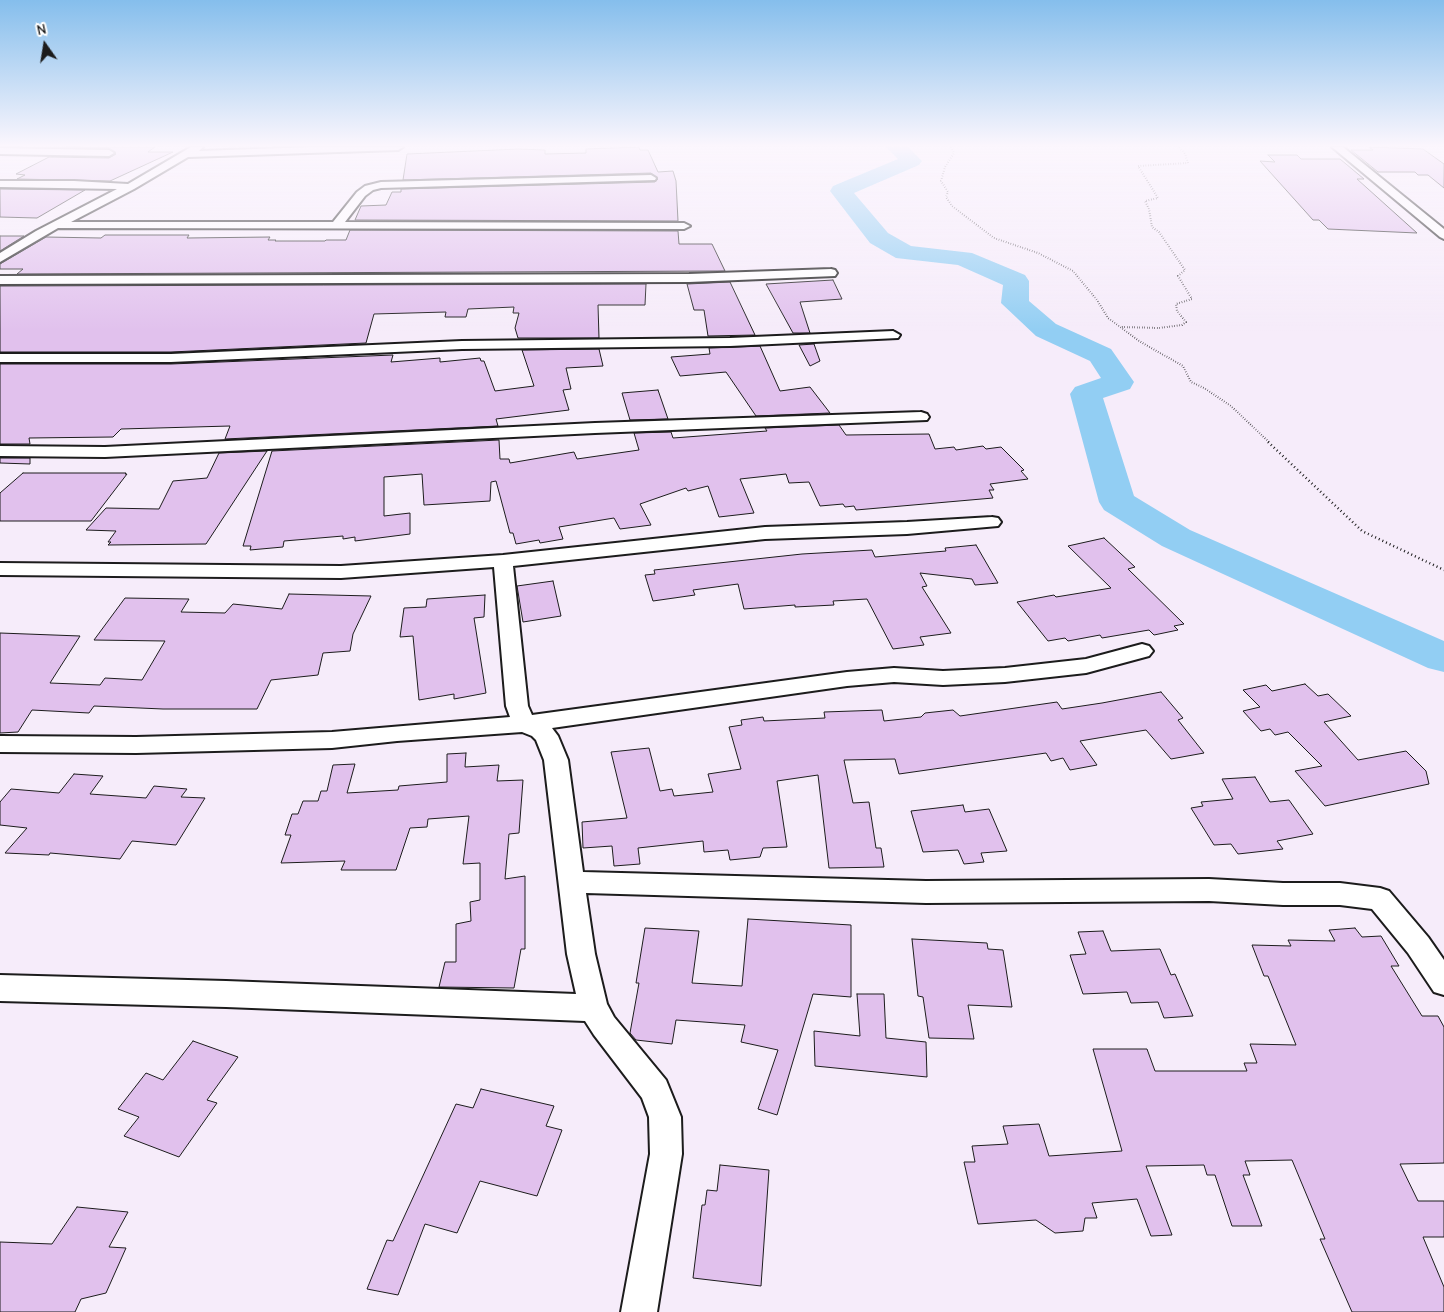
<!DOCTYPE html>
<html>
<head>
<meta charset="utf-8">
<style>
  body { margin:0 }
  #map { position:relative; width:1444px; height:1312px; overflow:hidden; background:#f6ecfa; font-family:"Comic Neue",sans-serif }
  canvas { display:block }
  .north { position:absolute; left:20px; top:20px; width:50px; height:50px; -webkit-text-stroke:4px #fff; paint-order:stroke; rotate:347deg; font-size:14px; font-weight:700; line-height:20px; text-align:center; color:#1c1c1c }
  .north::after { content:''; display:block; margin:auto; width:18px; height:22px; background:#1c1c1c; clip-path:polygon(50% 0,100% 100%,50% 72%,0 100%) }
</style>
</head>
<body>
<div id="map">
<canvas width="1444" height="1312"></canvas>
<div class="north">N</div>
</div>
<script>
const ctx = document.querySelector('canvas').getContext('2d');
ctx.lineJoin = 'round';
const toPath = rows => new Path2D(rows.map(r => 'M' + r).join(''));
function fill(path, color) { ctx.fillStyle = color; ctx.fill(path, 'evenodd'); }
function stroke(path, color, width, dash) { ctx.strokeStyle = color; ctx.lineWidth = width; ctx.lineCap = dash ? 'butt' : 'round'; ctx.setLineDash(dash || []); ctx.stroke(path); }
const river = toPath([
  [886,147,908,147,922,161,919,165,854,193,888,233,911,246,972,253,1025,275,1029,281,1029,301,1056,324,1111,349,1134,382,1130,389,1103,398,1134,496,1190,530,1444,641,1444,672,1428,668,1162,546,1104,510,1099,502,1070,394,1075,387,1101,378,1090,361,1036,336,1001,303,1003,285,958,265,896,258,870,243,830,191,833,186,898,159,886,147]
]);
const building = toPath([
  [66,147,155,147,148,152,173,152,110,181,17,179,25,175,16,174,49,157,109,158,116,154,109,148,66,147],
  [639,147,640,150,648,150,658,172,673,171,676,181,678,221,355,220,361,206,386,205,392,192,401,192,401,189,655,182,658,179,651,173,403,180,407,154,518,149,545,150,545,154,586,153,586,149,639,147],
  [1369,147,1423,149,1444,164,1444,188,1428,175,1418,175,1415,172,1378,172,1351,150,1373,150,1369,147],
  [1268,155,1297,155,1301,159,1340,159,1364,179,1357,179,1417,233,1328,229,1319,220,1313,220,1260,161,1275,162,1268,155],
  [0,189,85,190,37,218,0,217,0,189],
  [350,230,678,231,679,244,712,244,725,271,17,274,23,269,0,269,0,264,46,237,101,238,105,235,189,235,187,238,270,237,268,240,276,240,275,241,325,241,326,240,346,240,350,230],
  [0,236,24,236,0,251,0,236],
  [833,280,842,299,800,302,810,333,793,333,766,284,833,280],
  [730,282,755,335,708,336,704,310,694,310,687,284,730,282],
  [646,284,645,305,598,305,599,338,518,338,515,328,519,313,513,313,514,307,468,309,466,317,445,317,446,312,374,314,366,343,171,352,0,352,0,286,646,284],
  [814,344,820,361,810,366,799,345,814,344],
  [760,346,780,391,810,387,830,413,756,416,726,372,680,376,671,357,710,354,709,348,760,346],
  [599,349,603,366,566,368,571,389,563,390,569,410,496,419,498,426,225,439,230,426,121,429,113,437,29,438,30,444,0,444,0,364,171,364,393,355,391,362,440,358,440,362,480,358,481,361,484,361,495,391,534,386,522,350,599,349],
  [658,390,668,419,630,420,622,393,658,390],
  [839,425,846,435,929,434,935,449,954,447,956,450,983,446,986,449,1001,447,1024,470,1021,471,1028,479,990,484,994,490,989,490,993,498,856,510,854,506,845,507,843,504,820,506,809,482,789,483,786,474,740,479,754,513,719,517,708,486,688,491,686,488,640,504,651,525,620,529,614,518,559,527,563,539,540,543,539,540,516,544,513,533,510,533,496,481,491,482,490,501,424,505,422,474,384,477,384,516,410,513,410,534,355,541,355,537,343,539,343,536,284,541,283,547,250,550,251,546,243,546,272,451,499,440,500,459,509,459,510,463,574,452,577,459,639,450,634,433,671,432,673,438,767,431,765,428,839,425],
  [267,451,206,544,108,545,111,542,108,542,116,531,86,530,106,508,159,509,173,481,207,478,219,453,267,451],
  [0,458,30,458,30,464,0,463,0,458],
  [23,473,126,473,125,474,127,474,91,521,0,521,0,493,23,473],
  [1104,538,1135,567,1128,569,1184,624,1174,626,1178,630,1154,635,1149,630,1102,638,1100,635,1068,641,1065,638,1048,641,1017,602,1054,595,1056,597,1111,588,1068,546,1104,538],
  [976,545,998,583,975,585,972,579,920,573,927,586,922,587,951,633,920,637,924,645,893,649,867,599,833,601,834,605,795,607,795,605,744,609,738,584,693,590,695,595,653,601,645,575,655,574,654,570,802,554,872,550,875,557,946,551,945,548,976,545],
  [553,581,561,616,523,622,517,586,553,581],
  [289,594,371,596,353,634,350,651,323,653,318,675,271,680,257,709,163,709,94,706,89,713,32,710,18,732,0,733,0,633,80,636,50,683,100,685,105,678,142,680,165,641,94,640,125,598,189,599,181,612,225,613,233,604,282,609,289,594],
  [485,595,484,617,474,618,486,693,454,699,454,694,419,700,413,636,400,637,404,608,426,607,427,599,485,595],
  [1305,684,1318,696,1328,694,1351,716,1324,722,1358,760,1406,751,1426,771,1429,784,1325,806,1295,771,1322,766,1288,732,1275,735,1270,729,1261,731,1243,711,1260,707,1243,690,1266,685,1272,691,1305,684],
  [1161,692,1183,718,1178,720,1204,753,1171,759,1146,730,1080,741,1097,765,1070,770,1063,758,1051,761,1046,753,899,774,895,759,844,760,853,803,869,802,876,848,881,848,884,867,829,868,818,775,777,781,787,847,763,848,760,857,730,860,728,850,704,852,703,841,638,848,640,864,614,866,612,846,583,848,582,822,627,818,611,752,649,748,660,791,672,789,674,796,713,792,708,774,741,769,729,727,742,725,741,720,763,717,764,721,825,718,824,712,882,710,884,721,921,717,925,713,953,710,960,716,1057,702,1062,709,1102,703,1161,692],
  [466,753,465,767,499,765,497,781,523,780,519,833,509,834,505,879,525,876,525,949,521,949,514,988,439,987,445,962,456,962,456,924,471,921,470,902,480,900,480,863,463,864,469,816,428,819,427,827,410,828,396,870,341,870,345,861,281,863,291,835,285,835,292,814,298,814,303,801,318,801,321,791,327,791,333,765,355,764,347,793,398,790,399,786,447,782,447,754,466,753],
  [74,774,103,776,90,794,146,798,154,786,187,789,181,797,205,798,176,845,132,841,120,859,50,853,49,855,5,853,27,828,0,825,0,802,11,789,59,793,74,774],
  [1255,777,1270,802,1289,800,1313,834,1277,841,1283,849,1238,854,1231,844,1214,845,1191,808,1203,806,1201,802,1233,799,1222,779,1255,777],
  [963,805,965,812,989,809,1007,851,981,853,984,862,964,864,958,850,923,852,911,811,963,805],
  [748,919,851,925,851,997,813,994,777,1115,758,1109,778,1050,741,1042,745,1025,676,1020,672,1044,636,1040,630,1033,639,983,636,983,645,928,699,931,692,983,742,986,748,919],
  [1355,928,1362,937,1381,936,1399,966,1391,966,1422,1016,1438,1016,1444,1027,1444,1163,1400,1164,1418,1201,1444,1201,1444,1237,1423,1237,1444,1287,1444,1312,1352,1312,1320,1239,1325,1239,1292,1160,1245,1161,1250,1175,1243,1175,1262,1226,1232,1226,1215,1175,1207,1175,1204,1165,1146,1166,1172,1235,1151,1236,1137,1199,1092,1203,1097,1218,1085,1218,1083,1231,1055,1233,1036,1220,978,1224,964,1162,975,1162,972,1146,1008,1144,1003,1126,1039,1124,1049,1156,1122,1151,1093,1049,1147,1049,1155,1071,1247,1071,1244,1063,1257,1063,1250,1044,1296,1045,1268,976,1264,976,1252,945,1291,946,1288,940,1335,941,1329,930,1355,928],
  [1103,931,1111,951,1160,949,1171,975,1175,974,1193,1016,1164,1018,1158,1002,1131,1003,1127,992,1083,994,1070,955,1086,954,1078,932,1103,931],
  [912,939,987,943,988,949,1003,950,1012,1007,968,1005,974,1039,929,1038,923,997,918,996,912,939],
  [857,994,884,994,886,1038,926,1042,927,1077,815,1066,814,1031,860,1036,857,994],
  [193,1041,238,1057,207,1100,217,1103,179,1157,124,1136,139,1117,118,1109,146,1073,163,1080,193,1041],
  [481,1089,554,1106,546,1126,562,1130,537,1196,480,1181,457,1233,425,1224,398,1295,367,1289,387,1240,393,1241,456,1104,473,1108,481,1089],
  [720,1165,769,1170,761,1286,693,1278,702,1205,705,1205,707,1190,717,1191,720,1165],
  [77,1207,128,1212,109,1247,126,1248,106,1293,81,1299,75,1312,0,1312,0,1242,52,1244,77,1207]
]);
const pathFar1 = toPath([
  [951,147,954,153,945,167,941,181,948,192,946,197,952,206,994,238,1038,253,1073,271,1097,300,1108,318,1139,341,1183,366,1191,382,1204,388,1231,406,1270,443],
  [1122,327,1159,328,1182,325,1186,322,1177,311,1176,304,1192,299,1178,276,1185,270,1159,232,1152,227,1149,209,1145,201,1158,198,1138,166,1188,163,1185,154,1179,147]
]);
const path = toPath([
  [1268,442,1362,531,1444,570]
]);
const street = toPath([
  [191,147,203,147,199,151,312,147,403,147,398,150,188,157,134,189,71,222,333,222,357,192,365,186,381,182,651,175,656,178,655,180,381,188,373,190,365,196,345,222,684,223,690,226,684,229,58,228,0,262,0,253,36,231,117,189,0,187,0,181,74,181,128,184,191,147],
  [1332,147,1343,147,1444,229,1444,239,1440,237,1332,147],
  [0,148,109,150,114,153,109,156,0,154,0,148],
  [831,269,835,270,837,273,835,276,689,282,0,284,0,276,689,274,831,269],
  [893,331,900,335,898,338,730,346,462,349,171,362,0,362,0,354,171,354,462,341,730,338,893,331],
  [921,412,927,414,929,417,927,420,595,433,105,457,0,456,0,446,105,447,595,423,921,412],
  [992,517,998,518,1001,522,998,526,907,534,765,539,513,566,528,706,532,715,847,672,894,668,943,671,1005,668,1086,659,1142,644,1149,646,1153,651,1149,656,1086,673,1005,682,943,685,894,682,847,686,552,728,558,736,568,760,583,872,926,881,1209,879,1283,883,1340,883,1380,888,1389,891,1428,937,1444,960,1444,995,1434,992,1408,953,1372,909,1340,905,1283,905,1209,901,926,903,586,893,595,954,607,1004,614,1017,666,1080,681,1117,682,1154,657,1312,621,1312,650,1154,649,1117,642,1098,594,1035,585,1021,226,1007,0,1001,0,975,226,981,576,994,567,954,544,760,536,740,532,736,522,732,397,741,332,748,136,753,0,752,0,736,136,737,332,732,510,717,506,706,494,567,341,578,0,575,0,563,341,566,503,555,765,527,907,522,992,517]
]);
fill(river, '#92cef3');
fill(building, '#e1c1ed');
stroke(building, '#1c1c1c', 1);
stroke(street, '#1c1c1c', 4);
stroke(pathFar1, '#1c1c1c', 2, [0.5, 2]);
stroke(path, '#1c1c1c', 2.5, [1, 3]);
fill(street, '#fff');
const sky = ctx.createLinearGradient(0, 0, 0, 331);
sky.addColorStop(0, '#85beec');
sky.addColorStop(0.44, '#fbf6fd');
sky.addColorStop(1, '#fbf6fd00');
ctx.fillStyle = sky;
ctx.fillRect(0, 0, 1444, 331);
</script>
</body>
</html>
